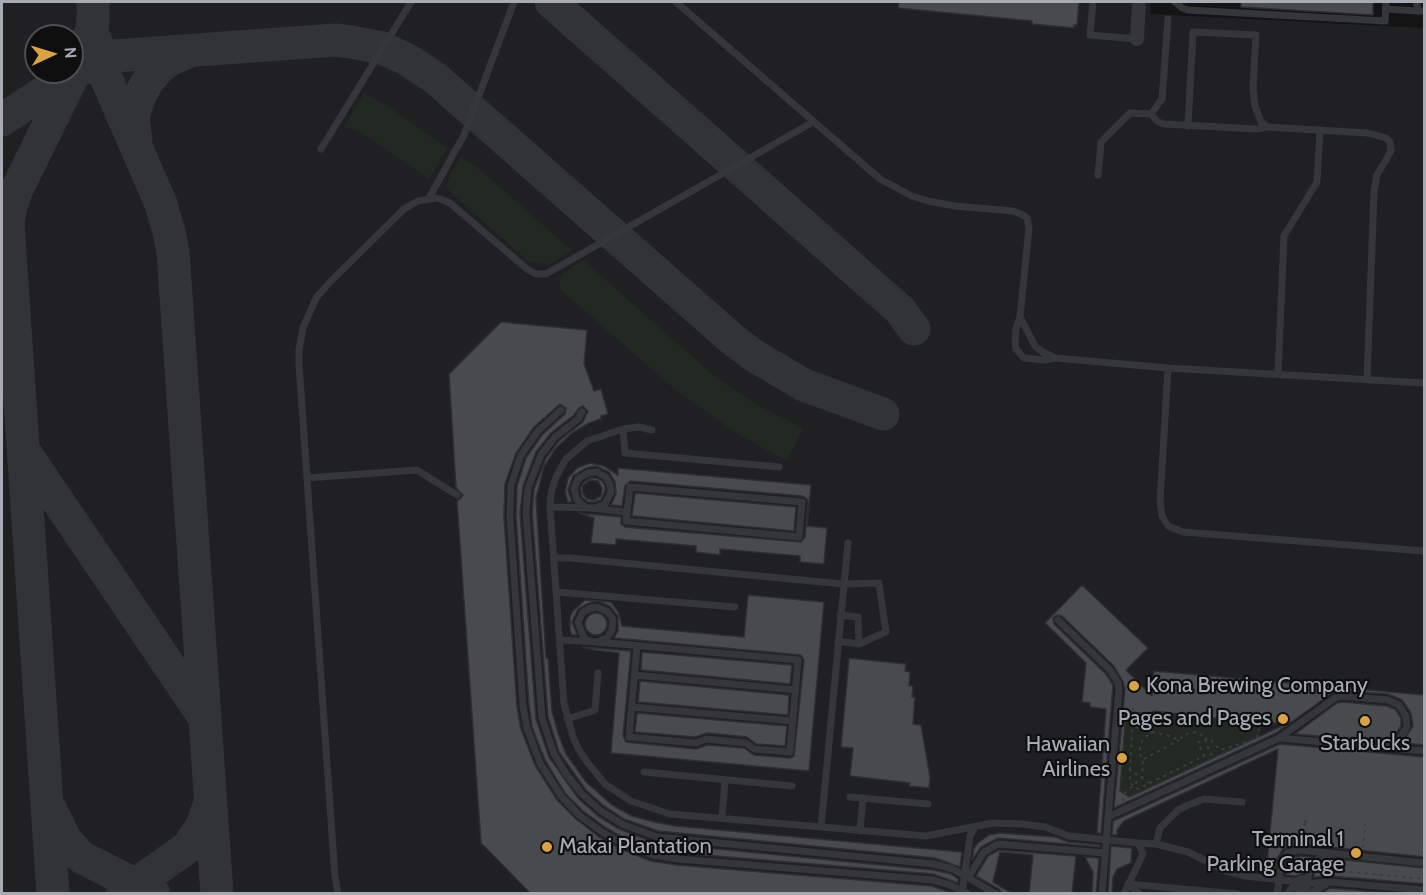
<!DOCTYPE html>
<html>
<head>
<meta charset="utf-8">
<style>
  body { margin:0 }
  #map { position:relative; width:1426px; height:895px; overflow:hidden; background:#141415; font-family:Cabin,sans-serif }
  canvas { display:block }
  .frame { position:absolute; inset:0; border:3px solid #a7acb4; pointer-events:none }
  .north { position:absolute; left:24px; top:24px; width:60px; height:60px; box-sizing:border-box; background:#0f0f10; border:2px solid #4c4e52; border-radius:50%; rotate:86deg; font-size:16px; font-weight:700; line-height:24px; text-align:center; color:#a7acb4 }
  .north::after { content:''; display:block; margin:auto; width:21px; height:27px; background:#daa247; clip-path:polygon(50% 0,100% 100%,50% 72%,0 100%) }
</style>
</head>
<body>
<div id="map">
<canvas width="1426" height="895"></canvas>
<div class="frame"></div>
<div class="north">N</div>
</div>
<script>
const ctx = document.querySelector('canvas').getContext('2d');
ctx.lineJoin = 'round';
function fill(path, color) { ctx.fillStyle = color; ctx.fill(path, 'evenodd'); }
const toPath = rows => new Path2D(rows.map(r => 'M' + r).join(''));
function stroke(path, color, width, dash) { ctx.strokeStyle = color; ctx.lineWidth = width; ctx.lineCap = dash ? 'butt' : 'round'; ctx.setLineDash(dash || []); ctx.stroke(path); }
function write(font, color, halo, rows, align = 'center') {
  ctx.font = font + ' Cabin,sans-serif'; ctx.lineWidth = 4.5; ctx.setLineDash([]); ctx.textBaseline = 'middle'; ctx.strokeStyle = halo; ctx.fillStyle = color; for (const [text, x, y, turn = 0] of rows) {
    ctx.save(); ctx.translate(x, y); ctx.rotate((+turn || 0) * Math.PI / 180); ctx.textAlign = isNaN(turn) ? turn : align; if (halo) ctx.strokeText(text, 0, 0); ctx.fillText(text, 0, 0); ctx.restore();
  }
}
const built = toPath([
  [2,2,1151,2,1150,14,1424,28,1424,893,2,894],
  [36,36,72,36,72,72,36,72]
]);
const green = toPath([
  [364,93,389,107,447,148,429,179,359,131,344,127],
  [460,157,477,167,572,251,548,265,528,261,449,191,447,185,449,178],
  [583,260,715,377,759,406,803,428,787,461,741,436,677,391,561,290,559,285,562,275],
  [1153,711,1261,722,1260,736,1129,797,1120,791,1126,712,1152,714]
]);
const taxiway = toPath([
  [551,2,900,310,914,329],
  [96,41,98,55,104,73,161,204,169,232,173,252,217,894],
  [2,120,74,72,114,56,335,40,352,42,382,48,406,59,434,77,732,339,753,355,804,385,883,414],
  [136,140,133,118,138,100,147,82,160,67,171,59,188,52],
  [24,451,204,717],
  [51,810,65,839,81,857,154,894],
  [53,894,8,223,11,206,17,189,88,45,93,23,93,2],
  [122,894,188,847,202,826,210,803]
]);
const building = toPath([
  [899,2,1079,2,1077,25,1074,25,1074,28,1032,24,1032,21,898,8,899,2],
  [1241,2,1373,2,1373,15,1241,7,1241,2],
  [501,322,587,330,584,364,594,391,601,389,608,414,601,416,601,419,589,423,572,433,556,448,544,467,536,498,546,658,548,658,552,711,558,733,566,754,586,782,612,805,632,816,654,822,676,826,962,852,960,867,935,858,658,831,624,819,604,806,586,790,559,752,548,717,532,513,534,489,546,458,559,441,583,422,588,411,583,406,579,408,574,415,551,433,536,452,523,486,520,513,536,719,549,757,578,798,598,816,619,829,656,843,933,870,951,874,958,879,958,883,933,874,679,853,653,850,627,840,605,827,583,811,565,793,545,760,532,727,529,705,516,517,517,486,526,458,542,435,565,414,566,408,560,404,534,427,516,453,505,484,504,517,517,707,521,729,535,765,557,800,576,819,599,837,623,850,651,861,677,865,932,886,954,894,531,894,481,843,457,501,461,498,463,495,456,488,449,374,501,322],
  [590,463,604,466,618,475,618,468,811,485,807,526,827,528,824,564,800,562,800,556,720,549,720,555,696,552,696,546,616,539,616,545,591,543,594,518,579,513,621,517,621,524,625,527,801,542,805,537,808,502,807,499,802,496,630,481,625,486,622,506,611,505,616,494,615,482,609,472,596,466,586,468,573,476,568,490,572,502,568,502,565,492,568,478,577,468,590,463],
  [590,478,596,478,602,481,605,486,605,491,601,500,594,502,588,502,582,497,580,489,583,483,590,478],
  [590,480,598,481,602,488,601,496,594,500,587,499,582,492,583,485,590,480],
  [635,493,796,507,794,531,632,516,635,493],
  [1082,585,1148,648,1126,670,1152,696,1154,671,1425,695,1425,745,1402,743,1413,726,1411,713,1402,700,1388,694,1340,691,1332,693,1276,733,1114,808,1125,689,1123,682,1114,666,1062,616,1057,615,1053,618,1054,624,1106,674,1113,685,1101,834,1097,833,1106,709,1090,707,1090,703,1082,702,1086,663,1045,623,1082,585],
  [1153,711,1202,717,1286,724,1129,797,1120,791,1126,712,1153,714,1153,711],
  [748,595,824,602,809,771,611,753,619,653,594,650,583,647,631,651,623,736,626,742,696,749,707,745,744,748,754,755,790,758,794,756,804,660,801,655,614,638,618,631,618,616,610,606,597,601,589,603,578,609,572,622,577,635,572,635,570,630,570,617,573,611,585,600,611,602,619,613,622,626,744,637,748,595],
  '585 624a11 11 0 1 1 22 0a11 11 0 1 1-22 0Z',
  [642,652,792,665,790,684,641,670,642,652],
  [849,658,906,664,905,671,910,672,909,686,913,686,912,697,915,697,913,724,921,725,930,777,929,788,909,786,910,783,850,776,853,748,841,747,849,658],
  [640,681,789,695,788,715,638,702,640,681],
  [1343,702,1387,706,1395,709,1401,718,1401,726,1395,735,1383,742,1295,734,1337,703,1343,702],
  [637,713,787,726,785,746,756,744,747,737,707,733,695,737,635,732,637,713],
  [1280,744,1425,757,1425,857,1299,844,1283,849,1277,859,1274,873,1266,873,1278,749,1124,821,1117,830,1117,835,1112,835,1113,821,1280,744],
  [1000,833,1056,837,1068,842,1100,845,1100,847,998,838,981,847,972,860,974,848,978,843,989,835,1000,833],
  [1111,846,1132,848,1131,863,1117,869,1113,877,1112,894,1108,894,1111,846],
  [999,850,1076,856,1072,894,1029,894,1033,855,1000,852,993,882,1013,894,1002,894,999,889,976,876,988,856,999,850],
  [1300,856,1312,857,1304,868,1303,873,1296,876,1286,875,1287,862,1290,858,1300,856],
  [1085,857,1099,858,1096,894,1092,894,1093,872,1085,857],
  [1335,859,1425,868,1425,884,1330,876,1314,877,1314,873,1321,864,1335,859],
  [1330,888,1399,894,1321,894,1330,888]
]);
const path = toPath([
  [1132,717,1157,719],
  [1152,732,1170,736,1179,740,1185,734,1197,732,1204,737,1213,759],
  [1257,738,1259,729],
  [1144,759,1179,740],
  [1130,770,1133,708],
  [1150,783,1130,770,1130,783,1138,789,1204,756,1198,743,1205,739,1209,738,1220,750,1246,742],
  [1123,801,1124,794,1142,777,1143,760,1139,753,1140,748,1143,739,1152,732,1133,726],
  [1304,821,1307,821],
  [1304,823,1307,823],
  [1303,824,1307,825],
  [1305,841,1306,831],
  [1363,848,1365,824],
  [1295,867,1302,868],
  [1320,869,1424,879]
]);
const service = toPath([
  [676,2,880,179,912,196,928,201,955,206,1013,211,1023,215,1027,218,1029,228,1020,317,1016,328,1015,342,1016,349,1024,358,1044,360,1055,358,1168,368,1424,383],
  [1093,2,1090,35,1137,39],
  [1175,2,1182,8,1188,10,1385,21,1386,2],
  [1417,2,1417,11,1424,11],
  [1386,9,1417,11],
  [1151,114,1162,99,1168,19],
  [1188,126,1193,32,1256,35,1253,88,1255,106,1261,122,1267,127],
  [321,149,411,2],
  [1098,175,1101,142,1130,113,1151,114,1158,122,1164,124,1256,129,1267,127,1368,133,1386,138,1390,142,1391,151,1377,175,1374,192,1367,380],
  [429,198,464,135,514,2],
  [1020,317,1035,346,1041,351,1055,358],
  [1168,368,1160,501,1162,516,1168,526,1183,532,1424,551],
  [1278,374,1284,236,1317,182,1320,130],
  [561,410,538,431,521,455,511,485,510,517,523,706,527,728,540,763,561,796,579,815,602,832,625,845,652,855,678,859,933,880,950,885,968,894],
  [582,412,578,419,555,437,541,455,528,488,526,513,542,718,554,754,567,775,582,794,601,811,622,824,657,837,934,864,953,869,996,894],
  [623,429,625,453,779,467],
  [652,430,639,427,623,429,587,441,566,459,556,477,551,493,550,507,564,704,573,737,579,750,587,762,605,784,631,801,670,814,926,836,993,823,1022,824,1045,827,1069,836,1138,843],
  [307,478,417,470,457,495],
  [630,487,802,502,799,537,626,521,630,487],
  [550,507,595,508,605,504,611,492,610,484,606,477,597,472,588,473,578,479,574,489,577,500,585,507,590,508,627,512],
  [554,558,570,558,843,584,879,583,886,632,859,644,838,641],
  [556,592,735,607],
  [840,615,858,617,859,644],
  [1058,620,1110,670,1118,683,1119,689,1108,817],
  [560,640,597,642,607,638,612,630,613,619,607,611,597,607,591,608,583,612,578,622,583,636,587,640,594,642,620,644,798,660,790,752,754,749,746,743,706,739,696,743,629,737,637,646],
  [635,675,796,690],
  [632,707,793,721],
  [567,719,595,710,598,673],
  [1279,738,1335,698,1342,696,1388,700,1399,705,1406,716,1407,727,1399,739,1387,746],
  [644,772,792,786],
  [850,797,928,804],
  [722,818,725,780],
  [821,827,848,543],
  [860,831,863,798],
  [1156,844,1160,828,1178,810,1188,805,1204,799,1242,802],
  [968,878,984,852,998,844,1105,853],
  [1128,884,1238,894],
  [1128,884,1140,894],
  [1307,888,1309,871,1313,865,1318,859,1332,855],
  [338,894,335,877,299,364,299,350,303,328,316,298,330,282,404,209,418,201,437,198,450,203,527,269,536,274,546,274,813,122],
  [962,894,970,836,975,827],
  [1102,894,1108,817,1279,738,1424,751],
  [1124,894,1143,854,1138,843,1156,844,1188,852,1226,871,1245,876,1302,882],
  [1277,894,1282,860,1287,853,1300,850,1424,863],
  [1287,894,1293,887,1301,884,1330,882,1424,890],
  [1309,894,1325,885]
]);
const minor = toPath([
  [1137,39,1139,2],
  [1302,894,1302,882]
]);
const markers = [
  [1134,686,6,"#daa247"],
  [1283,719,6,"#daa247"],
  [1365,721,6,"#daa247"],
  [1122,758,6,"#daa247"],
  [547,847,6,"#daa247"],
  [1356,853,6,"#daa247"]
];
const poiNames = [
  ["Kona Brewing Company",1146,686,"left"],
  ["Pages and Pages",1271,719],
  ["Starbucks",1365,744,"center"],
  ["Hawaiian",1110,745],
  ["Airlines",1110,770],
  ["Terminal 1",1344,840],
  ["Parking Garage",1344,865],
  ["Makai Plantation",559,847,"left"]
];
fill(built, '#202022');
fill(green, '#222923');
stroke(taxiway, '#323336', 33);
fill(building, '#484a4d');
stroke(building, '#2e2e31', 1.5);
stroke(path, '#3b3d40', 2, [3, 4.5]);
stroke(service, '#35363a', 7);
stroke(minor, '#35363a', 14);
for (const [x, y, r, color] of markers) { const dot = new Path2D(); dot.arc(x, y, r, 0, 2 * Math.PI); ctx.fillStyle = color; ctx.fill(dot); stroke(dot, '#0f0f10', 2); }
write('22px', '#a7acb4', '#0f0f10', poiNames, 'right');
</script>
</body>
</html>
